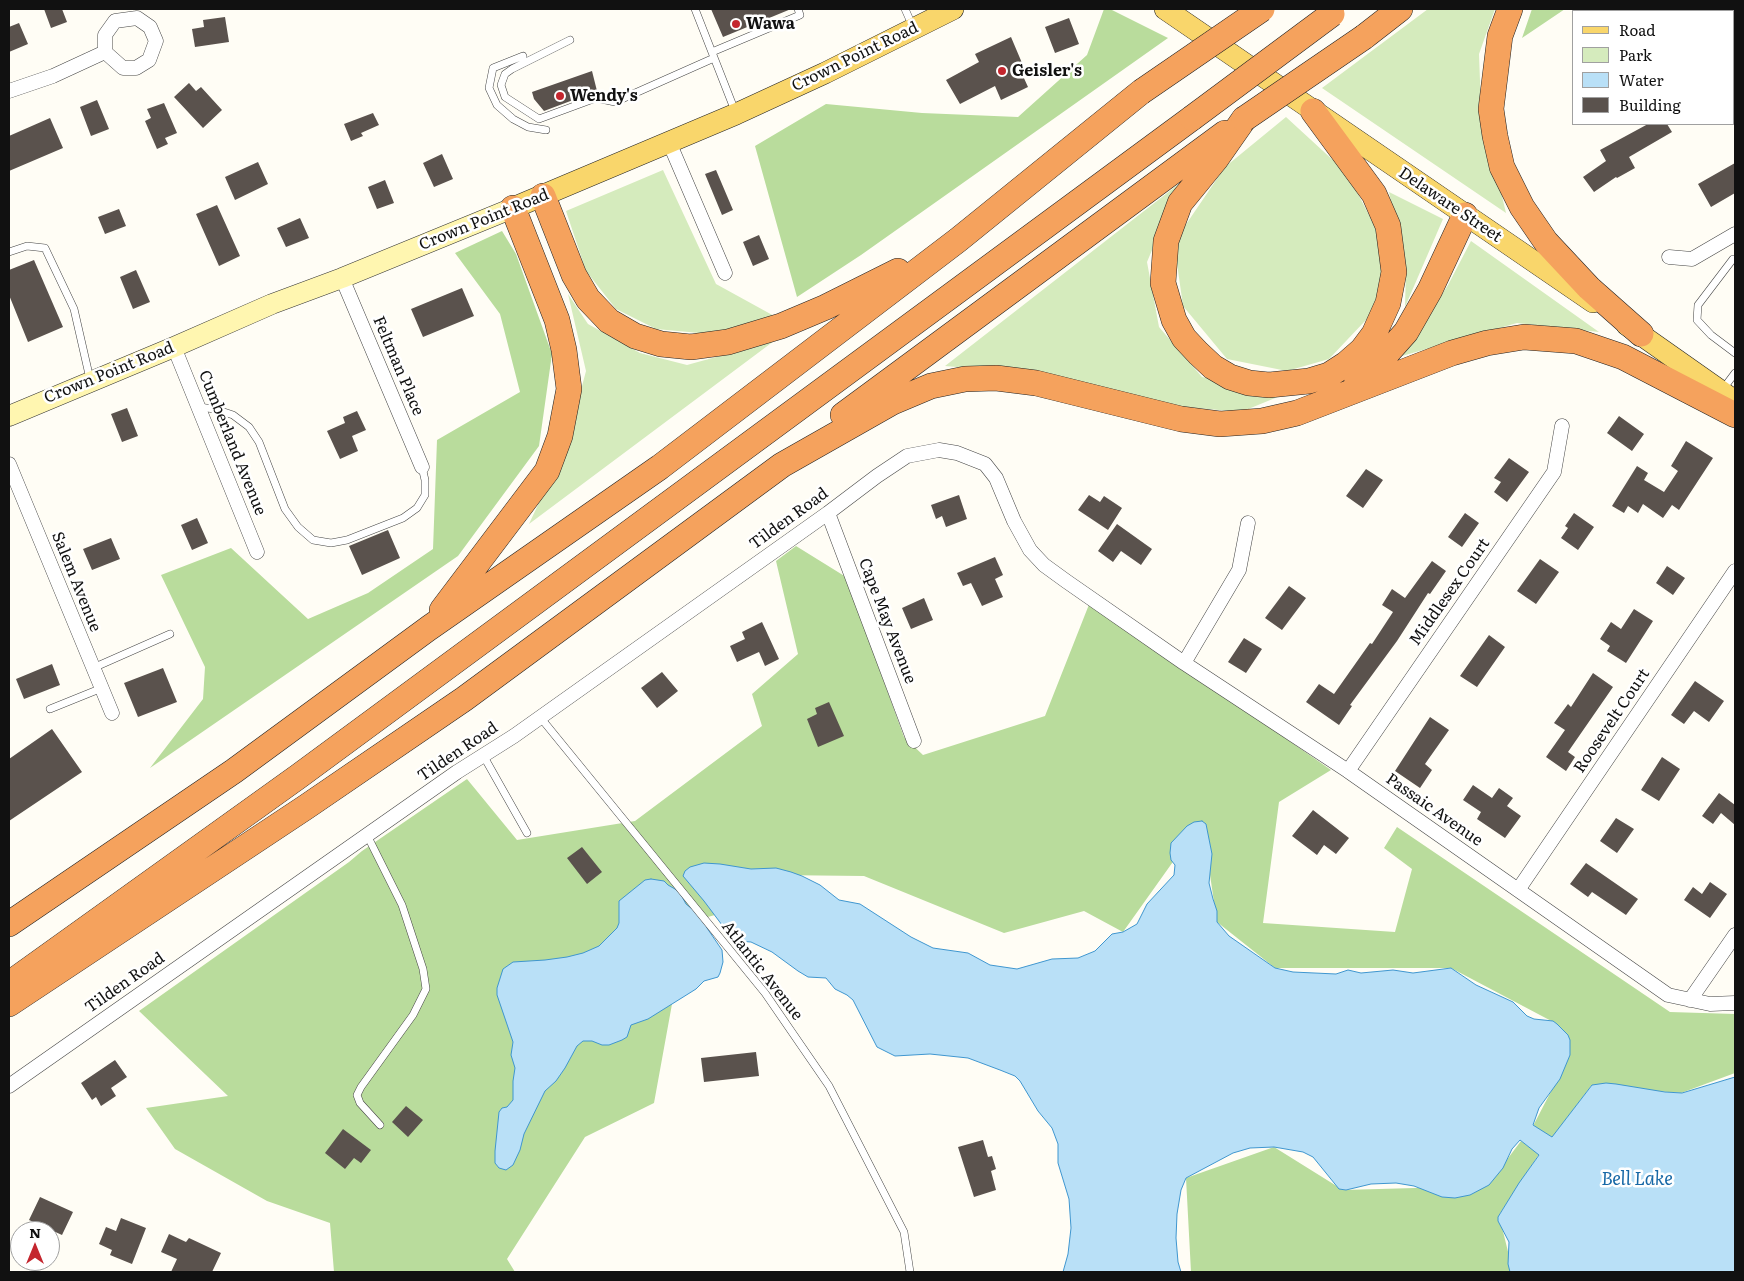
<!DOCTYPE html>
<html>
<head>
<meta charset="utf-8">
<style>
  body { margin:0 }
  #map { position:relative; width:1744px; height:1281px; overflow:hidden; background:#fffdf5; font-family:Literata,serif }
  canvas { display:block }
  .frame { position:absolute; inset:0; border:10px solid #111; pointer-events:none }
  .legend { position:absolute; left:1572px; top:10px; width:162px; height:115px; box-sizing:border-box; background:#fff; border:1px solid #a0a0a0; margin:0; padding:6px 9px; list-style:none; font-size:15px; color:#111 }
  .legend li { display:flex; align-items:center; gap:10px; height:25px }
  .legend b { width:25px; border:1px solid #a0a0a0 }
  .north { position:absolute; left:10px; top:1221px; width:50px; height:50px; box-sizing:border-box; background:#fff; border:1px solid #a0a0a0; border-radius:50%; rotate:0deg; font-size:14px; font-weight:700; line-height:20px; text-align:center; color:#111 }
  .north::after { content:''; display:block; margin:auto; width:18px; height:22px; background:#c4262e; clip-path:polygon(50% 0,100% 100%,50% 72%,0 100%) }
</style>
</head>
<body>
<div id="map">
<canvas width="1744" height="1281"></canvas>
<div class="frame"></div>
<ul class="legend">
<li><b style="height:6px;background:#f9d66b"></b>Road</li>
<li><b style="height:14px;background:#d5ebbd"></b>Park</li>
<li><b style="height:14px;background:#b9e0f7"></b>Water</li>
<li><b style="height:14px;background:#5a524d"></b>Building</li>
</ul>
<div class="north">N</div>
</div>
<script>
const ctx = document.querySelector('canvas').getContext('2d');
ctx.lineJoin = 'round';
function fill(path, color) { ctx.fillStyle = color; ctx.fill(path, 'evenodd'); }
const toPath = rows => new Path2D(rows.map(r => 'M' + r).join(''));
function stroke(path, color, width, dash) { ctx.strokeStyle = color; ctx.lineWidth = width; ctx.lineCap = dash ? 'butt' : 'round'; ctx.setLineDash(dash || []); ctx.stroke(path); }
function write(font, color, halo, rows, align = 'center') {
  ctx.font = font + ' Literata,serif'; ctx.lineWidth = 5; ctx.setLineDash([]); ctx.textBaseline = 'middle'; ctx.strokeStyle = halo; ctx.fillStyle = color; for (const [text, x, y, turn = 0] of rows) {
    ctx.save(); ctx.translate(x, y); ctx.rotate((+turn || 0) * Math.PI / 180); ctx.textAlign = isNaN(turn) ? turn : align; if (halo) ctx.strokeText(text, 0, 0); ctx.fillText(text, 0, 0); ctx.restore();
  }
}
const green = toPath([
  [1428,9,1495,9,1479,54,1481,108,1506,213,1322,88],
  [1286,117,1347,173,1380,236,1383,302,1329,359,1287,371,1227,359,1183,306,1174,242,1225,167],
  [663,170,716,284,776,317,710,334,656,329,616,309,586,271,566,211],
  [1180,183,1147,262,1159,327,1202,377,1280,396,1241,412,1153,404,1029,373,945,366],
  [1389,192,1443,219,1405,307,1406,270],
  [1471,241,1599,332,1517,323,1402,356,1448,285],
  [568,294,588,324,640,353,687,365,774,341,529,524,567,443,586,371]
]);
const forest = toPath([
  [1104,9,1110,9,1168,38,861,255,797,297,755,146,826,104,922,113,1018,117,1087,55],
  [1532,9,1565,9,1522,38],
  [502,231,516,254,552,354,539,446,458,556,150,768,203,699,205,667,161,575,231,548,308,619,368,593,433,549,437,440,520,392,500,314,455,253],
  [796,546,846,577,904,737,923,755,1045,716,1090,602,1331,770,1279,802,1263,923,1395,932,1412,869,1384,848,1397,827,1670,1012,1735,1014,1735,1073,1681,1093,1591,1086,1552,1138,1533,1126,1570,1055,1557,1024,1451,968,1275,968,1217,922,1202,821,1123,932,1084,911,1004,933,864,876,684,874,726,912,704,918,722,967,672,1004,654,1103,585,1137,507,1259,515,1272,334,1272,330,1223,267,1201,175,1149,146,1108,228,1096,139,1011,349,862,362,851,467,779,517,840,635,821,762,726,752,694,798,654,776,561],
  [1521,1141,1539,1154,1499,1215,1513,1272,1191,1272,1186,1178,1274,1147,1343,1190,1487,1186]
]);
const water = toPath([
  [1202,821,1206,824,1212,854,1209,883,1213,899,1217,911,1217,922,1229,936,1275,968,1293,972,1336,974,1348,970,1361,973,1393,970,1413,973,1451,968,1476,985,1513,1002,1527,1016,1534,1019,1553,1021,1557,1024,1568,1035,1570,1040,1570,1055,1560,1079,1539,1108,1533,1125,1552,1137,1592,1085,1606,1083,1616,1084,1665,1092,1682,1093,1735,1077,1735,1272,1510,1272,1508,1264,1509,1242,1498,1221,1498,1217,1519,1183,1539,1155,1520,1140,1512,1149,1503,1168,1489,1185,1470,1195,1455,1198,1442,1197,1414,1186,1396,1183,1371,1184,1346,1190,1339,1189,1313,1157,1303,1152,1274,1147,1250,1148,1233,1153,1186,1178,1181,1190,1177,1214,1176,1238,1178,1262,1181,1272,1063,1272,1068,1254,1071,1228,1069,1199,1058,1163,1058,1144,1052,1128,1038,1111,1020,1081,1015,1076,1000,1070,968,1058,930,1054,895,1056,877,1047,853,1000,847,995,835,989,826,978,808,977,798,971,772,952,751,942,737,941,731,937,704,901,683,876,685,871,690,867,704,863,720,864,751,869,776,868,791,872,802,876,820,885,839,900,860,904,911,937,933,948,968,953,990,965,1017,969,1052,959,1078,958,1095,951,1112,934,1123,932,1137,924,1147,904,1174,875,1175,865,1171,860,1170,853,1171,843,1187,826,1194,822,1202,821],
  [651,879,664,881,668,885,675,889,680,893,686,904,703,918,707,928,722,950,723,962,720,973,718,977,704,981,696,989,648,1019,631,1025,627,1037,622,1040,609,1045,602,1045,592,1041,583,1041,577,1046,565,1068,556,1081,545,1091,524,1134,520,1150,513,1165,506,1170,499,1168,495,1163,495,1151,499,1112,502,1108,507,1107,513,1100,513,1081,515,1068,511,1055,513,1042,497,995,497,988,503,969,513,962,545,960,567,957,583,953,599,946,617,928,619,923,619,901,645,880,651,879]
]);
const building = toPath([
  [44,9,62,9,67,22,51,28],
  [711,9,791,9,723,37],
  [225,17,229,42,195,47,192,29,204,27,203,20],
  [1069,18,1079,44,1055,53,1045,27],
  [19,23,28,44,9,52,9,27],
  [1011,37,1022,63,1018,65,1028,87,1001,100,995,86,960,104,946,80,979,62,975,54],
  [592,71,597,91,544,111,534,99,532,92],
  [189,83,196,91,201,87,222,110,203,128,174,97],
  [97,100,109,129,91,136,80,107],
  [164,103,177,133,165,138,168,144,157,149,145,121,151,118,147,109],
  [373,113,379,125,361,133,363,136,351,141,344,124],
  [50,118,63,148,9,171,9,136],
  [1648,124,1667,124,1672,132,1629,157,1635,168,1617,178,1616,177,1594,192,1583,177,1606,161,1600,150],
  [442,154,453,179,434,187,423,163],
  [258,162,268,184,235,200,225,177],
  [1735,163,1735,193,1711,207,1698,184],
  [716,170,733,210,722,215,705,174],
  [385,180,394,203,377,209,368,187],
  [217,205,240,256,219,266,196,214],
  [119,209,126,226,105,234,98,217],
  [300,218,309,238,286,247,277,228],
  [759,235,769,259,753,266,743,242],
  [34,260,63,327,28,342,9,295,9,270],
  [136,270,150,302,133,309,120,277],
  [462,288,474,316,423,337,411,309],
  [127,408,138,436,122,442,111,414],
  [357,411,366,430,352,436,358,451,340,459,327,431,345,423,343,417],
  [1619,416,1644,434,1632,451,1607,433],
  [1686,441,1713,458,1679,510,1672,505,1663,518,1643,504,1638,513,1628,506,1624,513,1612,506,1637,466,1648,473,1644,480,1664,492,1678,471,1671,466],
  [1509,458,1529,472,1507,502,1494,492,1501,482,1494,478],
  [1366,469,1383,480,1363,508,1346,496],
  [959,495,967,519,946,527,942,516,936,519,931,505],
  [1089,495,1100,502,1104,496,1122,508,1108,530,1078,510],
  [1465,513,1479,523,1462,547,1448,537],
  [1574,513,1594,527,1578,550,1561,538,1568,528,1565,526],
  [197,518,208,543,192,550,181,525],
  [1117,524,1152,549,1141,565,1121,551,1113,562,1098,551],
  [388,530,400,558,362,575,349,546],
  [111,538,120,559,92,570,83,549],
  [995,557,1003,575,995,579,1003,597,982,606,971,583,963,586,957,573],
  [1540,559,1559,572,1536,604,1517,591],
  [1432,561,1446,571,1430,594,1428,593,1397,641,1350,705,1352,706,1339,725,1306,702,1319,684,1334,694,1370,643,1372,644,1393,612,1382,605,1392,589,1405,598],
  [1667,566,1685,578,1673,595,1656,583],
  [1289,586,1306,598,1282,630,1265,618],
  [924,598,933,620,911,629,902,608],
  [1634,609,1653,621,1626,663,1607,651,1610,646,1600,639,1611,622,1621,629],
  [762,622,779,659,765,666,759,652,737,662,730,646,745,639,742,632],
  [1489,635,1505,647,1477,687,1460,676],
  [1244,638,1262,649,1246,673,1228,662],
  [52,664,60,685,24,699,16,679],
  [163,668,177,702,138,717,124,683],
  [662,672,678,691,657,708,641,688],
  [1593,673,1613,687,1568,752,1575,757,1566,771,1546,757,1565,730,1554,723,1568,704,1571,707],
  [1695,681,1724,701,1709,722,1694,711,1684,724,1671,715],
  [829,702,844,736,818,747,807,719,817,714,815,708],
  [1430,717,1449,730,1425,764,1432,770,1420,788,1395,771],
  [52,729,82,772,9,821,9,759],
  [1662,757,1680,769,1659,801,1641,790],
  [1473,785,1492,798,1499,788,1513,798,1507,806,1521,816,1505,838,1477,819,1481,812,1463,800],
  [1719,793,1735,805,1735,825,1721,813,1713,824,1702,816],
  [1313,810,1349,838,1336,854,1324,845,1317,855,1292,836],
  [1616,818,1634,829,1617,853,1600,841],
  [582,847,602,872,587,884,567,858],
  [1586,863,1638,899,1626,915,1592,892,1588,897,1570,884],
  [1710,882,1727,894,1710,918,1684,900,1693,887,1702,894],
  [756,1052,759,1076,704,1082,701,1058],
  [115,1060,127,1077,111,1088,116,1096,101,1106,96,1097,92,1100,81,1083],
  [406,1106,423,1120,408,1137,392,1122],
  [343,1129,371,1150,361,1163,354,1158,345,1169,325,1153],
  [983,1140,988,1157,992,1156,996,1169,991,1171,996,1190,974,1197,958,1147],
  [40,1197,73,1212,62,1235,29,1220],
  [121,1218,146,1228,132,1264,110,1255,112,1250,99,1244,106,1227,116,1231],
  [169,1234,186,1242,189,1238,221,1253,212,1272,171,1272,177,1259,161,1252]
]);
const lane = toPath([
  [695,9,735,111],
  [905,9,913,27],
  [570,40,512,69,505,74,501,85,505,97,539,119,596,98,615,102,714,58],
  [712,52,800,15,798,9],
  [523,56,493,68,489,88,497,105,513,119,528,127,546,130],
  [9,252,27,246,45,248,74,309,90,379],
  [1735,260,1733,259,1698,305,1697,320,1711,335,1735,353],
  [1723,389,1735,373],
  [198,407,215,409,233,415,249,427,259,442,285,509,298,527,313,540,331,543,347,540,403,518,417,508,425,495,425,480,422,467],
  [93,668,170,634],
  [50,709,102,688],
  [540,717,765,993,829,1086,904,1232,910,1272],
  [483,755,527,833],
  [367,835,402,905,423,969,426,989,413,1015,361,1087,357,1095,360,1103,380,1125]
]);
const street = toPath([
  [137,18,150,27,156,41,149,60,136,68,123,68,105,52,105,35,115,21,137,18],
  [1733,31,1735,29],
  [9,91,53,76,105,52],
  [669,142,725,273],
  [1669,257,1692,259,1735,234],
  [342,278,422,467],
  [174,347,257,552],
  [9,464,112,713],
  [828,513,914,741],
  [1184,663,1239,570,1248,523],
  [1348,771,1554,472,1562,426],
  [1518,890,1735,571],
  [1690,1000,1735,935],
  [9,1086,457,772,514,736,828,513,877,476,907,456,939,450,957,453,985,464,996,478,1014,521,1030,550,1044,565,1066,581,1184,663,1348,771,1668,995,1710,1004,1735,1003]
]);
const secondary = toPath([
  [9,416,174,347,272,304,342,278,513,208]
]);
const primary = toPath([
  [1165,9,1593,302],
  [513,208,736,114,825,73,953,9],
  [1627,325,1735,401]
]);
const highway = toPath([
  [1510,9,1500,36,1491,109,1495,136,1502,167,1522,207,1546,242,1589,288,1641,334],
  [1364,37,1400,9],
  [1244,119,1216,159,1180,203,1166,241,1163,283,1174,320,1184,338,1198,353,1213,367,1230,377,1249,383,1269,385,1309,381,1329,375,1346,364,1362,350,1374,334,1388,303,1394,272,1388,226,1374,194,1313,111],
  [543,196,574,275,588,299,609,321,635,336,661,344,691,347,728,342,781,326,826,307,898,271],
  [1356,385,1374,368,1406,332,1430,290,1465,215],
  [843,415,1225,133],
  [442,610,547,471,560,436,569,389,564,350,557,320,513,208],
  [9,924,234,771,429,628,660,467,958,240,1141,92],
  [9,984,299,776,1192,118],
  [9,1004,306,807,464,699,782,465,893,402,931,386,965,379,996,378,1036,383,1181,419,1220,424,1262,421,1297,413,1452,353,1487,343,1524,337,1576,341,1623,357,1735,415]
]);
const highwayBridge = toPath([
  [1141,92,1262,9],
  [1192,118,1332,14],
  [1244,119,1364,37]
]);
const markers = [
  [736,24,5,"#c4262e"],
  [1002,71,5,"#c4262e"],
  [560,96,5,"#c4262e"]
];
const poiNames = [
  ["Wawa",746,24],
  ["Geisler's",1012,71],
  ["Wendy's",570,96]
];
const streetNames = [
  ["Crown Point Road",855,57,-26],
  ["Delaware Street",1450,205,34],
  ["Crown Point Road",484,220,-22],
  ["Feltman Place",398,366,67],
  ["Crown Point Road",109,373,-22],
  ["Cumberland Avenue",232,443,68],
  ["Tilden Road",789,519,-36],
  ["Salem Avenue",76,582,68],
  ["Middlesex Court",1450,592,-55],
  ["Cape May Avenue",887,621,69],
  ["Roosevelt Court",1612,721,-56],
  ["Tilden Road",458,752,-34],
  ["Passaic Avenue",1434,810,35],
  ["Atlantic Avenue",762,971,52],
  ["Tilden Road",125,983,-35]
];
const waterNames = [
  ["Bell Lake",1637,1180]
];
fill(green, '#d5ebbd');
fill(forest, '#b9dc9c');
fill(water, '#b9e0f7');
stroke(water, '#3f96cf', 1);
fill(building, '#5a524d');
stroke(lane, '#444', 8);
stroke(street, '#444', 15);
stroke(secondary, '#333', 21);
stroke(primary, '#222', 22);
stroke(highway, '#222', 26);
stroke(lane, '#fff', 7);
stroke(street, '#fff', 14);
stroke(secondary, '#fff6b0', 20);
stroke(primary, '#f9d66b', 21);
stroke(highway, '#f5a25d', 25);
stroke(highwayBridge, '#222', 26, []);
stroke(highwayBridge, '#f5a25d', 25);
for (const [x, y, r, color] of markers) { const dot = new Path2D(); dot.arc(x, y, r, 0, 2 * Math.PI); ctx.fillStyle = color; ctx.fill(dot); stroke(dot, '#fff', 2); }
write('bold 16px', '#111', '#fff', poiNames, 'left');
write('16px', '#111', '#fff', streetNames);
write('italic 18px', '#1768a6', '#fff', waterNames);
</script>
</body>
</html>
